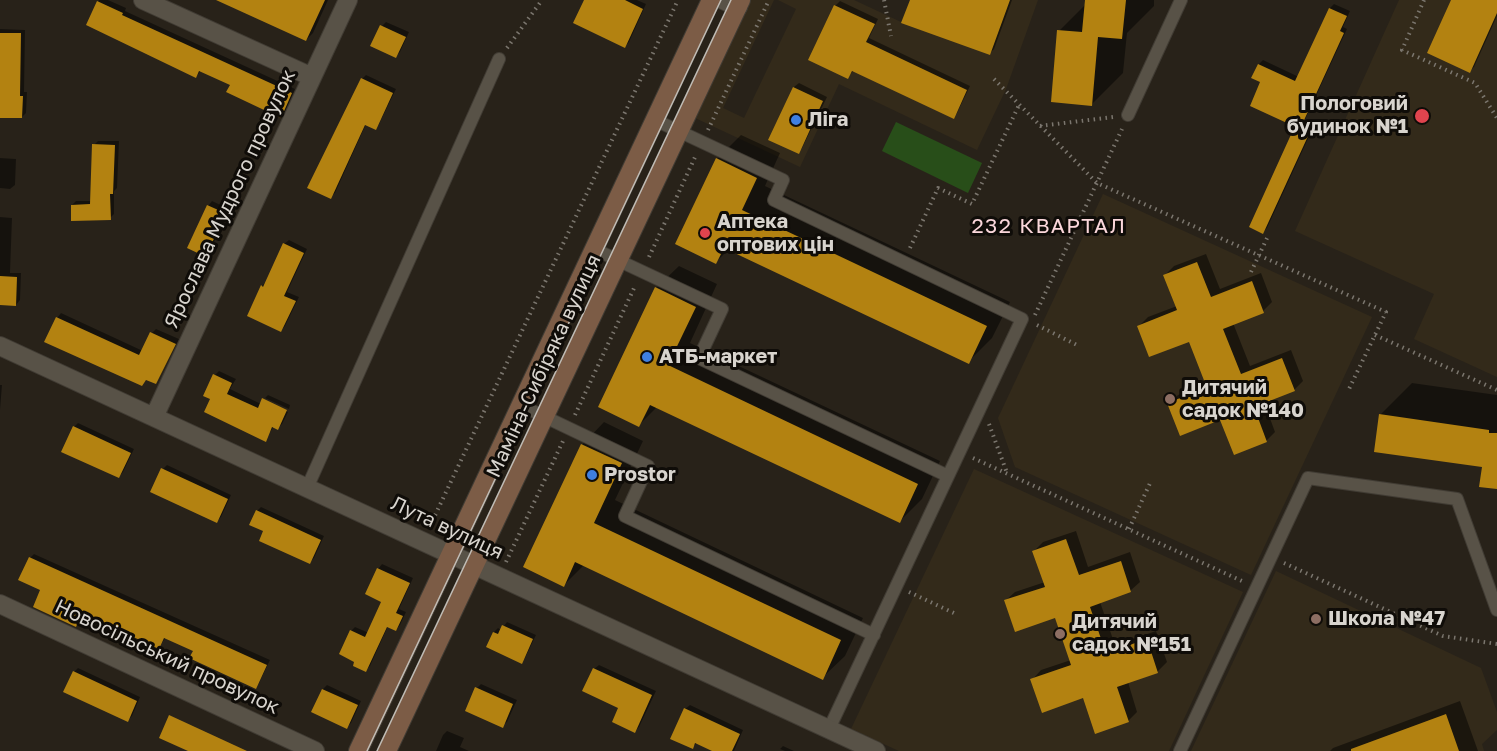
<!DOCTYPE html>
<html>
<head>
<meta charset="utf-8">
<style>
  body { margin:0 }
  canvas { display:block; background:#282219 }
</style>
</head>
<body>
<canvas width="1497" height="751"></canvas>
<script>
const ctx = document.querySelector('canvas').getContext('2d');
ctx.lineJoin = 'round';
function fill(path, color) { ctx.fillStyle = color; ctx.fill(path, 'evenodd'); }
const toPath = rows => new Path2D(rows.map(r => 'M' + r).join(''));
function stroke(path, color, width, dash) { ctx.strokeStyle = color; ctx.lineWidth = width; ctx.lineCap = dash ? 'butt' : 'round'; ctx.setLineDash(dash || []); ctx.stroke(path); }
function write(font, color, halo, rows, align = 'center') {
  ctx.font = font + ' "Golos Text",sans-serif'; ctx.lineWidth = 6; ctx.setLineDash([]); ctx.textBaseline = 'middle'; ctx.strokeStyle = halo; ctx.fillStyle = color; for (const [text, x, y, turn = 0] of rows) {
    ctx.save(); ctx.translate(x, y); ctx.rotate((+turn || 0) * Math.PI / 180); ctx.textAlign = isNaN(turn) ? turn : align; if (halo) ctx.strokeText(text, 0, 0); ctx.fillText(text, 0, 0); ctx.restore();
  }
}
const built = toPath([
  [749,0,774,0,723,108,744,118,796,9,778,0,854,0,901,22,910,0,1038,0,1006,89,977,150,839,84,800,167,693,117],
  [1399,0,1497,0,1497,377,1414,339,1434,294,1295,231],
  [1103,194,1372,317,1251,575,1015,467,998,418],
  [974,469,1243,592,1169,751,899,751,851,729],
  [1276,571,1481,668,1497,712,1497,730,1482,744,1484,751,1191,751]
]);
const green = toPath([
  [896,122,982,163,968,193,882,151]
]);
const shadow = toPath([
  [99,0,108,0,126,8,125,11,295,89,285,112,281,116,232,84,201,70,196,77,98,2],
  [220,0,328,0,313,33,306,40],
  [585,0,637,0,646,4,629,42,625,46],
  [911,0,1012,0,994,49,990,53],
  [1086,0,1154,0,1154,6,1127,33,1123,73,1092,104,1059,31,1086,4],
  [1453,0,1497,0,1497,16,1474,67,1470,71],
  [840,1,878,19,869,38,970,86,957,113,953,117,854,70,848,77,810,59,835,6],
  [1334,4,1350,11,1343,27,1347,29,1302,126,1312,130,1267,228,1263,232,1297,127,1262,82,1259,64,1263,60,1299,77,1330,8],
  [386,22,409,32,400,52,396,56,382,26],
  [0,29,25,30,24,92,27,92,26,113,22,117,0,116],
  [366,75,396,89,379,124,375,128,366,124,335,193,330,197,362,79],
  [799,83,827,97,802,148,798,153,770,139,794,87],
  [741,135,780,153,765,186,1010,302,992,338,968,362,729,249,716,262,717,159],
  [98,141,119,141,117,188,114,191,114,214,110,218,72,205,76,201,92,201,94,145],
  [0,158,16,159,15,185,10,189,0,188],
  [212,201,229,209,210,251,205,255,208,206],
  [0,217,12,218,10,273,21,273,20,300,16,305,0,304],
  [289,240,307,249,287,292,299,297,285,326,281,331,262,286,266,282,284,244],
  [1206,254,1220,289,1261,273,1272,302,1263,311,1233,323,1250,366,1291,350,1303,381,1294,390,1264,402,1275,432,1266,441,1221,418,1169,404,1178,395,1207,383,1190,340,1139,326,1148,317,1177,306,1165,275,1174,266],
  [679,266,717,284,690,343,940,461,922,499,899,522,657,407,639,425,656,288],
  [61,313,143,351,152,333,156,329,179,339,159,378,155,382,147,379,142,384,57,318],
  [219,371,236,379,230,389,261,404,263,400,288,412,282,424,278,428,274,426,265,440,212,399,205,395,215,375],
  [1412,383,1497,395,1497,488,1484,465,1380,415],
  [0,385,2,385,0,410],
  [268,395,290,405,289,409,265,398],
  [604,422,643,441,615,500,863,618,845,656,822,678,584,565,564,585,525,566,582,445],
  [78,423,134,449,123,472,119,477,74,427],
  [167,465,231,495,221,517,217,521,163,469],
  [261,507,324,536,314,558,310,562,265,531,257,511],
  [1076,531,1088,567,1130,552,1140,582,1130,591,1100,602,1115,645,1156,631,1167,662,1158,671,1128,682,1137,712,1128,721,1084,697,1032,680,1041,670,1071,660,1056,616,1005,601,1015,592,1045,582,1034,551,1043,542],
  [34,554,270,660,259,683,255,687,195,650,166,637,159,647,83,612,75,625,42,590,30,558],
  [382,564,413,578,399,609,406,612,400,625,396,630,388,626,370,666,366,670,351,631,355,627,369,633,383,601,378,569],
  [507,622,536,635,525,658,521,662,494,632,498,628,501,630],
  [599,665,656,691,639,727,635,731,594,669],
  [78,668,140,697,132,716,128,720,74,672],
  [481,684,517,700,507,722,502,726,477,688],
  [327,685,361,701,351,723,347,727,313,711,323,689],
  [1460,701,1478,751,1330,751,1333,748],
  [690,705,743,730,734,751,715,751,697,743,692,747,685,709],
  [447,731,464,738,460,747,469,751,436,751,443,735],
  [783,746,794,751,785,751,780,749]
]);
const building = toPath([
  [216,0,325,0,306,41],
  [584,0,625,0,643,9,625,48,573,23],
  [910,0,1010,0,990,55,901,23],
  [1085,0,1126,0,1122,39,1098,37,1092,106,1051,102,1057,30,1082,32],
  [1451,0,1497,0,1497,13,1470,73,1427,53],
  [97,1,123,13,122,15,292,93,281,118,226,92,230,85,199,71,196,78,86,25],
  [834,5,875,24,866,42,967,90,954,119,852,71,848,79,808,60],
  [1329,8,1347,16,1340,31,1344,33,1300,129,1250,106,1260,82,1251,78,1258,64,1295,81],
  [380,25,406,37,396,58,370,46],
  [0,33,21,33,20,96,23,96,22,118,0,118],
  [361,78,393,93,376,130,365,125,331,199,307,188],
  [793,87,823,101,799,154,768,140],
  [1294,128,1309,134,1263,234,1249,227],
  [92,144,115,145,113,194,110,194,111,220,71,221,71,205,90,204],
  [716,158,757,178,742,210,987,326,969,364,724,248,716,264,675,244],
  [207,205,225,213,206,257,187,248],
  [283,243,304,253,284,296,296,301,281,332,247,316,261,285,263,287],
  [1197,262,1211,297,1252,281,1264,313,1223,329,1241,374,1282,358,1295,391,1254,407,1267,442,1234,455,1220,420,1180,436,1167,403,1207,388,1189,342,1149,357,1137,326,1177,310,1163,275],
  [0,276,17,277,16,306,0,305],
  [655,287,696,307,668,365,918,484,900,523,650,405,639,427,598,407],
  [56,317,139,355,150,332,176,344,156,384,146,380,142,386,44,342],
  [213,374,232,383,227,394,258,408,262,398,287,410,278,430,272,427,266,442,204,412,210,399,203,396],
  [1379,414,1489,430,1489,433,1497,433,1497,489,1479,487,1482,467,1374,452],
  [73,426,131,453,119,478,61,452],
  [581,444,622,463,594,523,841,640,823,680,575,562,564,587,523,567],
  [161,468,228,499,217,523,150,492],
  [256,510,321,540,310,564,259,541,263,531,249,525],
  [1066,539,1079,575,1121,561,1131,592,1090,607,1106,653,1147,639,1158,673,1117,687,1129,722,1095,734,1083,698,1042,713,1030,679,1071,665,1055,618,1015,632,1004,600,1045,587,1032,551],
  [29,557,267,665,256,689,189,658,193,651,164,638,159,649,82,613,76,627,33,607,40,590,18,580],
  [377,568,410,583,396,613,403,616,396,631,387,627,366,672,353,666,354,662,339,654,350,630,365,637,381,602,365,594],
  [502,625,533,639,522,664,486,647,493,632,498,634],
  [593,668,652,695,635,733,612,722,618,708,582,691],
  [73,671,137,701,128,722,63,692],
  [475,687,513,704,503,728,465,711],
  [322,689,358,705,347,729,311,712],
  [684,708,740,734,732,751,712,751,695,743,693,749,670,739],
  [1446,714,1459,751,1351,751,1351,749],
  [169,715,247,751,188,751,159,738]
]);
const path = toPath([
  [884,0,891,36],
  [1424,0,1402,50,1475,83,1497,118],
  [507,48,542,0],
  [994,79,1097,183,1386,312,1349,389],
  [1040,126,1113,117],
  [708,130,769,0],
  [910,248,938,188,972,204,1019,105],
  [649,257,696,155],
  [1251,272,1268,236],
  [1035,315,1122,129],
  [1037,325,1077,345],
  [1375,335,1497,390],
  [575,415,635,286],
  [989,424,1007,473],
  [973,458,1242,581],
  [430,526,678,0],
  [1129,529,1151,481],
  [506,562,563,441],
  [1284,563,1443,636,1497,644],
  [909,592,956,614]
]);
const service = toPath([
  [1128,115,1181,0],
  [655,120,783,180,774,200,1022,319,829,729],
  [594,249,722,309,699,358,948,476],
  [520,405,648,466,625,516,874,635],
  [307,488,499,59],
  [1180,751,1308,478,1457,499,1497,610]
]);
const minor = toPath([
  [143,0,312,77],
  [723,0,738,7],
  [0,346,876,751],
  [154,417,348,0],
  [0,604,315,751]
]);
const secondary = toPath([
  [358,751,711,0],
  [387,751,741,0]
]);
const tram = toPath([
  [367,751,721,0],
  [377,751,731,0]
]);
const markers = [
  [1422,116,8,"#e0444e"],
  [796,120,6,"#3f7fe0"],
  [705,233,6,"#e0444e"],
  [647,357,6,"#3f7fe0"],
  [1170,399,6,"#8d6e63"],
  [592,475,6,"#3f7fe0"],
  [1316,619,6,"#8d6e63"],
  [1060,634,6,"#8d6e63"]
];
const poiNames = [
  ["Пологовий",1408,104,"right"],
  ["будинок №1",1408,127,"right"],
  ["Ліга",808,120],
  ["Аптека",717,222],
  ["оптових цін",717,245],
  ["АТБ-маркет",659,357],
  ["Дитячий",1182,388],
  ["садок №140",1182,411],
  ["Prostor",604,475],
  ["Школа №47",1328,619],
  ["Дитячий",1072,622],
  ["садок №151",1072,645]
];
const streetNames = [
  ["Ярослава Мудрого провулок",230,199,-65],
  ["Маміна-Сибіряка вулиця",544,366,-65],
  ["Лута вулиця",447,528,25],
  ["Новосільський провулок",167,657,25]
];
const neighbourhoodNames = [
  ["232 КВАРТАЛ",1049,226]
];
fill(built, '#332a1a');
fill(green, '#284e19');
fill(shadow, '#0007');
fill(building, '#b38211');
stroke(service, '#413c34', 14);
stroke(minor, '#413c34', 20);
stroke(secondary, '#413c34', 20);
stroke(path, '#7b766e', 4, [1.5, 4.5]);
stroke(service, '#585247', 12);
stroke(minor, '#585247', 18);
stroke(secondary, '#7c5c46', 18);
stroke(tram, '#c0bcb5', 1.5);
for (const [x, y, r, color] of markers) { const dot = new Path2D(); dot.arc(x, y, r, 0, 2 * Math.PI); ctx.fillStyle = color; ctx.fill(dot); stroke(dot, '#0f0c08', 2); }
write('bold 20px', '#d8d4ce', '#0f0c08', poiNames, 'left');
write('20px', '#d8d4ce', '#0f0c08', streetNames);
ctx.letterSpacing = '1.5px';
write('21px', '#fbd7db', '#0f0c08', neighbourhoodNames);
ctx.letterSpacing = '0px';
</script>
</body>
</html>
